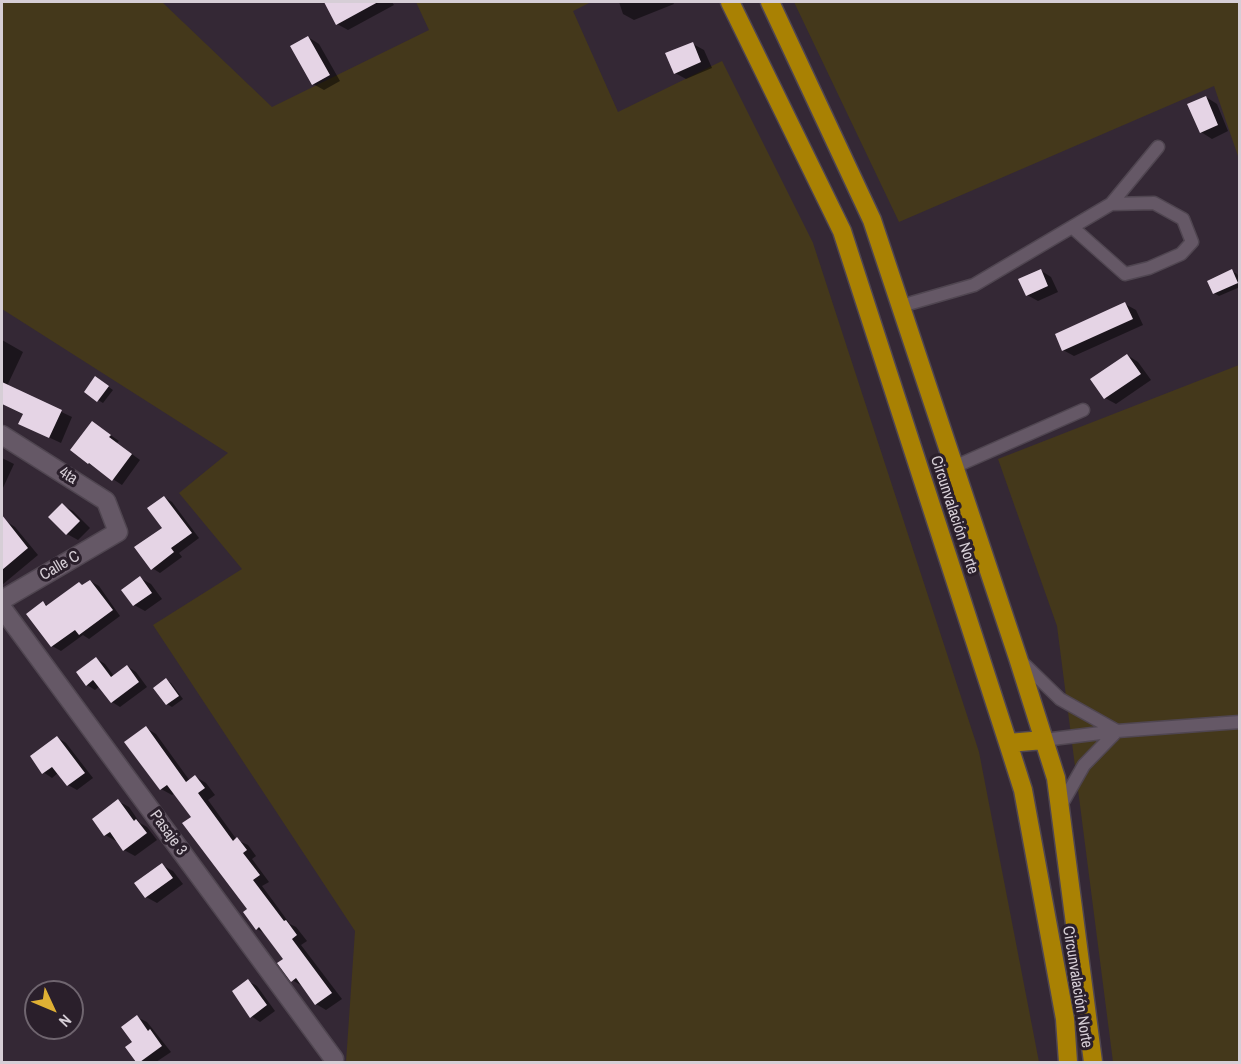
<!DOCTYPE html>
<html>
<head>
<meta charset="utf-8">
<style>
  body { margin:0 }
  #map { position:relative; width:1241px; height:1064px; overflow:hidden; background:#342835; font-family:"Archivo Narrow",sans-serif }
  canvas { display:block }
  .frame { position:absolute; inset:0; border:3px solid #d6ced6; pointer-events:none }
  .north { position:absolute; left:24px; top:980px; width:60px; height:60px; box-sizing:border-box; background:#2a1f2b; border:2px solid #6f656f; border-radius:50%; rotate:134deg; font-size:16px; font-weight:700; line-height:24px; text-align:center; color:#d6ced6 }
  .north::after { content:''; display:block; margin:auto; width:21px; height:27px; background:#dfb034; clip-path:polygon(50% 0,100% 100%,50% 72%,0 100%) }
</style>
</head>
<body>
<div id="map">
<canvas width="1241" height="1064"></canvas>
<div class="frame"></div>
<div class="north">N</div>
</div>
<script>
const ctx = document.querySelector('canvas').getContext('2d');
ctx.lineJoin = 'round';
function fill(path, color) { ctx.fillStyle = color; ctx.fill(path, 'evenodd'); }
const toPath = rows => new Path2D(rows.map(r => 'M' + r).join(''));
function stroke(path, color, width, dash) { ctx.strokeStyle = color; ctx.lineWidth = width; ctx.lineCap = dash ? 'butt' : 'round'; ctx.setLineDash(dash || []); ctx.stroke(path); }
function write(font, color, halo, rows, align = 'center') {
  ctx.font = font + ' "Archivo Narrow",sans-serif'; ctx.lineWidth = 6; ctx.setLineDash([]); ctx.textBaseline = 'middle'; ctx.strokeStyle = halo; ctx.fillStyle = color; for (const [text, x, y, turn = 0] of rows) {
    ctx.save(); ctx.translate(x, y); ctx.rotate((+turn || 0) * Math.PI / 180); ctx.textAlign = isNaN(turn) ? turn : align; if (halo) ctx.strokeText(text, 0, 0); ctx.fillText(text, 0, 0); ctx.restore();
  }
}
const green = toPath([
  [2,2,162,2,272,107,429,30,416,2,591,2,573,11,618,112,722,61,813,243,979,752,1039,1062,346,1062,355,931,153,625,242,569,179,493,228,453,2,309],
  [794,2,1239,2,1239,159,1214,86,899,222],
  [1239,365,1239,1062,1113,1062,1057,626,998,459]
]);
const shadow = toPath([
  [337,2,392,2,394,5,348,30,337,24,328,6],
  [619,2,673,2,674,4,634,20,623,14],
  [308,37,319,44,340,81,324,90,313,84],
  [693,44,704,50,712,68,686,79,675,73],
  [1206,97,1217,104,1228,131,1212,139,1201,132],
  [1040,270,1051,277,1058,292,1038,301,1027,295],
  [1232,271,1237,274,1240,280,1240,287,1219,296,1214,293],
  [1125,304,1136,310,1143,325,1074,356,1063,350],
  [2,340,23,352,7,386,72,417,61,443,31,429,24,415,2,404],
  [1127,355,1138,362,1151,380,1116,404,1105,398],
  [100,381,113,390,103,403,98,400],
  [93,423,119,441,117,443,140,460,122,485,88,463],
  [2,458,14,464,2,490],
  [164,497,172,502,199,538,179,553,182,557,160,573,152,568,164,528],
  [62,505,73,511,90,528,78,540,67,534],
  [4,520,15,527,38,555,2,585,2,523],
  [140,578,151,584,162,599,145,611,134,605,123,590],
  [90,581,99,586,120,616,89,639,83,635,61,651,52,646,28,614,43,603,49,606],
  [97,659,105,664,114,676,127,666,136,672,147,687,120,707,112,702,100,686,95,690,87,685],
  [166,680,171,683,183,699,172,707,167,704],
  [146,728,156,734,190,781,196,777,206,783,215,795,208,800,237,840,248,845,256,856,252,859,269,882,262,886,290,924,296,927,307,941,301,945,342,999,326,1010,316,1004,304,987,292,980,285,959,266,934,257,929,249,909,193,817,175,793,172,795,161,789],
  [58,738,66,743,93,778,77,790,68,785,58,773,52,778,43,772],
  [118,801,129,807,140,823,147,827,157,840,135,856,124,850,117,840,116,841,105,835],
  [162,865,173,871,183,884,157,903,146,897],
  [248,981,257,986,275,1011,260,1022,251,1016],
  [137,1017,147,1022,171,1052,156,1062,138,1062,128,1048,134,1043]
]);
const building = toPath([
  [324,2,378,2,336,25],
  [308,36,330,75,312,85,290,46],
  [693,42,701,62,674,74,665,53],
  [1206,96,1218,125,1200,133,1187,104],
  [1041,269,1048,286,1026,296,1018,279],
  [1232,269,1238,283,1213,294,1207,281],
  [1125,302,1133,319,1062,351,1055,334],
  [1127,354,1141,374,1104,399,1090,379],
  [95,376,109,386,97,402,84,392],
  [2,382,62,410,49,438,18,424,23,414,2,404],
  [92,421,111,435,109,437,132,454,112,481,89,463,88,464,70,450],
  [164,496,192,533,171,548,174,552,151,570,134,547,162,528,147,508],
  [62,503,80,521,66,535,48,517],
  [2,515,28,548,2,570],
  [140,576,152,593,133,606,121,590],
  [90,580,113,610,79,635,75,630,51,647,26,614,43,601,46,606,79,582,82,585],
  [96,657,111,677,127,665,139,682,111,703,93,680,86,686,76,672],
  [166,678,179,696,166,705,153,688],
  [146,726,186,782,195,775,205,788,198,793,233,841,237,837,247,850,243,853,260,875,253,880,284,921,286,920,297,935,292,939,332,993,315,1005,296,978,291,982,277,963,283,959,259,927,256,930,243,912,247,909,182,823,191,817,167,785,160,790,124,742],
  [57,736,85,773,67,786,52,767,42,774,30,756],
  [118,799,134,821,136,819,147,833,123,851,110,832,104,836,92,819],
  [162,863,173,878,145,898,134,883],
  [248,979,267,1005,250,1018,232,991],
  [137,1015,148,1031,150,1029,162,1046,140,1062,136,1062,125,1047,132,1042,121,1027]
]);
const lane = toPath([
  [1072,227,1125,274,1149,268,1181,254,1192,242,1183,219,1154,203,1111,204],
  [901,306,974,285,1111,204,1158,147],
  [954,467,1083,410],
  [1021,661,1060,699,1117,731,1084,765,1060,807],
  [1044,740,1117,731,1240,722]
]);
const street = toPath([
  [2,435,106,501,118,532,2,600],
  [2,608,334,1059]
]);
const highway = toPath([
  [730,2,842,231,1008,743,1023,790,1065,1019,1068,1062],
  [770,2,872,220,1018,658,1056,778,1093,1062],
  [1008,743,1044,740]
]);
const streetNames = [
  ["4ta",68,476,32],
  ["Circunvalación Norte",954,515,72],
  ["Calle C",60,566,-30],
  ["Pasaje 3",168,833,54],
  ["Circunvalación Norte",1077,987,81]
];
fill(green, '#44381b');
fill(shadow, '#0007');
fill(building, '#e5d4e5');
stroke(lane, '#504651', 15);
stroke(street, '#504651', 21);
stroke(highway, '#504651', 21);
stroke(lane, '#655866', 12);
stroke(street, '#655866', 18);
stroke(highway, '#a98103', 18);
write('16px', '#d6ced6', '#2a1f2b', streetNames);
</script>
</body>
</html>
